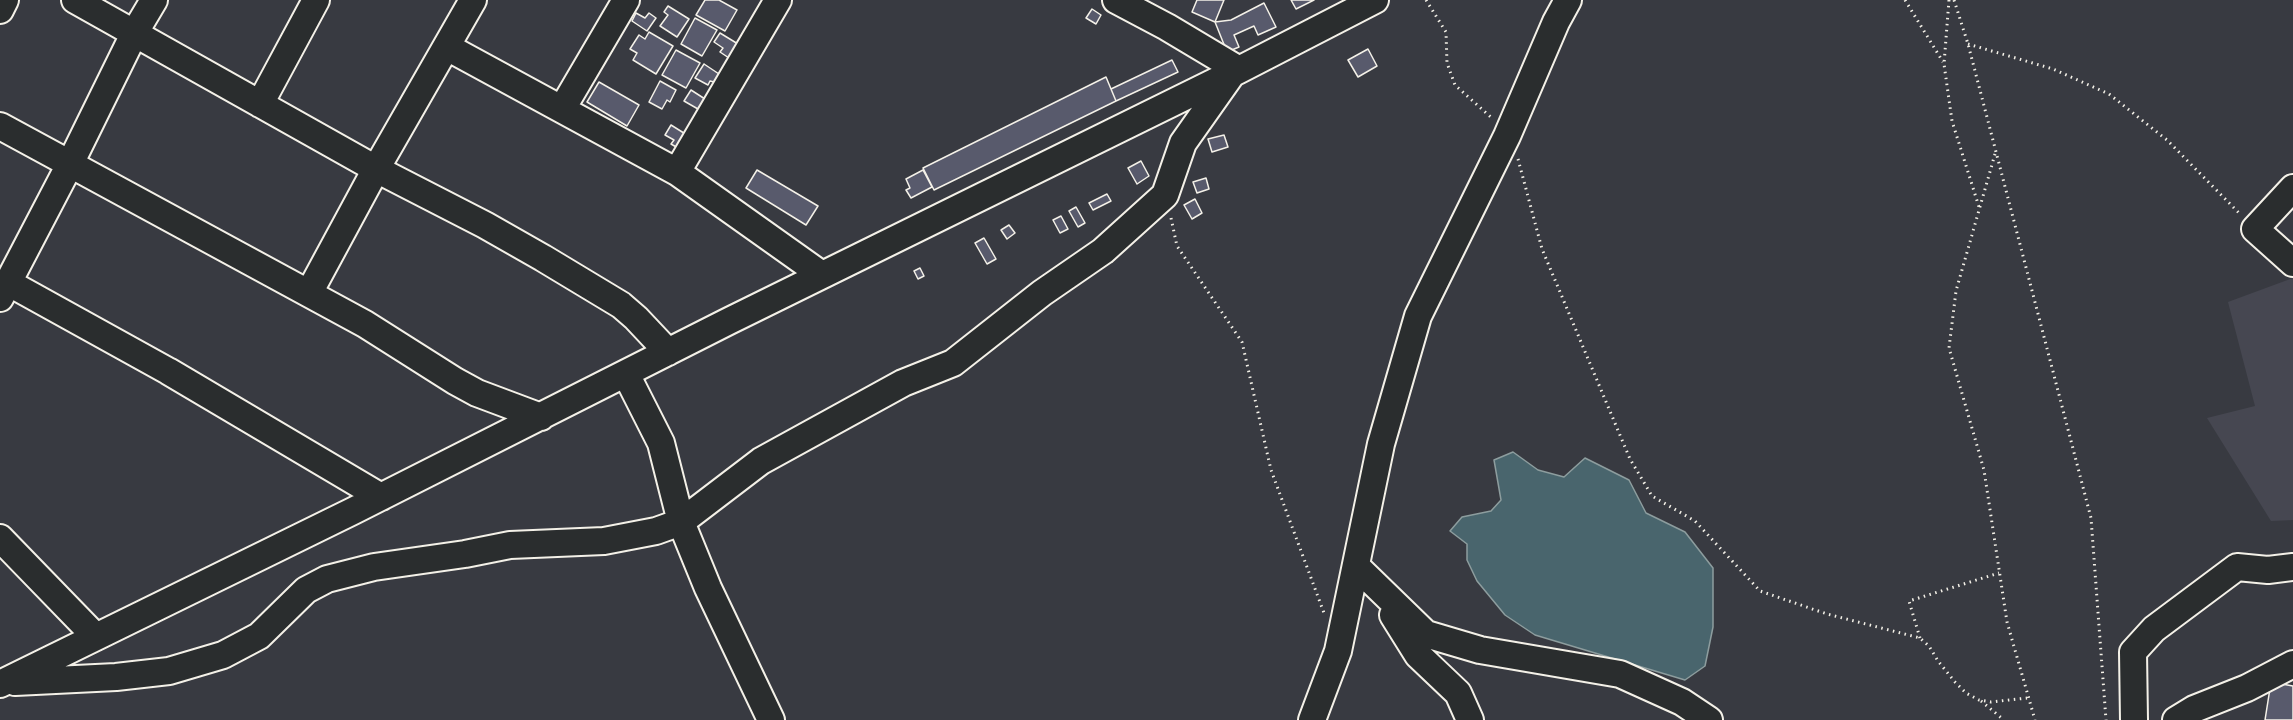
<!DOCTYPE html>
<html>
<head>
<meta charset="utf-8">
<style>
  body { margin:0 }
  canvas { display:block; background:#383a41 }
</style>
</head>
<body>
<canvas width="2293" height="720"></canvas>
<script>
const ctx = document.querySelector('canvas').getContext('2d');
ctx.lineJoin = 'round';
function fill(path, color) { ctx.fillStyle = color; ctx.fill(path, 'evenodd'); }
const toPath = rows => new Path2D(rows.map(r => 'M' + r).join(''));
function stroke(path, color, width, dash) { ctx.strokeStyle = color; ctx.lineWidth = width; ctx.lineCap = dash ? 'butt' : 'round'; ctx.setLineDash(dash || []); ctx.stroke(path); }
const built = toPath([
  [2293,278,2293,520,2271,521,2207,418,2255,406,2228,302]
]);
const water = toPath([
  [1513,452,1538,470,1564,477,1585,458,1629,480,1646,513,1685,532,1713,568,1713,627,1705,666,1685,680,1535,635,1505,615,1477,581,1467,560,1467,544,1450,531,1462,517,1491,511,1501,500,1494,460,1513,452]
]);
const building = toPath([
  [705,0,719,0,737,10,725,31,696,15,705,0],
  [1197,0,1224,0,1215,22,1192,12,1197,0],
  [1291,0,1314,0,1296,9,1291,0],
  [1264,3,1276,27,1258,35,1254,26,1234,35,1239,47,1227,52,1215,22,1231,20,1264,3],
  [668,6,689,19,677,37,660,26,668,15,664,12,668,6],
  [1092,9,1101,15,1096,24,1086,18,1092,9],
  [636,13,645,18,649,13,656,18,647,31,632,21,636,13],
  [695,18,717,30,702,56,681,44,695,18],
  [649,32,673,46,656,74,633,60,637,53,630,49,639,35,645,39,649,32],
  [720,33,738,44,729,58,720,52,723,48,714,42,720,33],
  [1368,49,1377,66,1358,77,1348,60,1368,49],
  [676,50,700,63,686,88,662,75,676,50],
  [1172,60,1178,72,1116,101,1111,89,1172,60],
  [704,64,719,74,714,82,710,81,708,85,695,78,704,64],
  [1106,77,1116,101,934,190,923,168,1106,77],
  [660,81,676,90,670,102,667,100,662,109,649,102,660,81],
  [599,82,639,105,627,126,587,102,599,82],
  [691,90,705,99,698,109,684,101,691,90],
  [671,125,687,135,678,148,671,144,674,140,665,135,671,125],
  [1224,135,1228,147,1212,152,1208,139,1224,135],
  [1141,161,1149,176,1137,184,1128,168,1141,161],
  [757,170,818,206,806,225,746,188,757,170],
  [923,170,932,187,911,198,906,190,910,188,906,179,923,170],
  [1206,178,1209,189,1197,193,1193,182,1206,178],
  [1107,194,1111,201,1093,210,1089,203,1107,194],
  [1195,199,1202,213,1192,219,1184,205,1195,199],
  [1076,207,1085,223,1078,227,1069,211,1076,207],
  [1061,216,1068,229,1060,233,1053,220,1061,216],
  [1009,225,1015,233,1007,239,1001,230,1009,225],
  [984,238,996,259,987,264,975,243,984,238],
  [920,268,924,276,918,279,914,271,920,268],
  [2271,682,2293,686,2293,720,2265,720,2271,682]
]);
const path = toPath([
  [1426,0,1446,32,1447,63,1455,85,1493,119],
  [1905,0,1943,62],
  [1949,0,1944,64,1952,121,1979,207],
  [1954,0,1968,44,2091,518,2106,720],
  [1968,44,2053,69,2109,94,2167,140,2241,215],
  [1995,154,1956,291,1949,348,1984,470,2007,622,2035,720],
  [1518,159,1542,249,1630,459,1652,496,1695,521,1760,591,1827,614,1920,638,1929,646,1938,661,1955,682,1966,693,1979,700,1991,702,2027,698],
  [1171,218,1177,246,1242,342,1271,470,1324,613],
  [1920,638,1909,601,1999,573],
  [1981,701,2004,720]
]);
const minor = toPath([
  [75,0,376,169,485,225,543,258,621,305,636,318,668,352],
  [1116,0,1167,27,1239,70],
  [0,10,5,0],
  [447,47,677,172,822,275],
  [260,104,316,0],
  [562,109,626,0],
  [0,126,365,324,455,381,477,393,541,417],
  [677,172,778,0],
  [2293,188,2255,229,2293,263],
  [9,283,168,371,381,497],
  [309,293,376,169,473,0],
  [0,298,70,164,135,32,154,0],
  [626,374,661,443,681,522,708,588,771,720],
  [0,538,96,637],
  [1356,566,1426,634,1480,650,1620,674,1682,702,1709,720],
  [1393,615,1418,655,1458,693,1470,720],
  [15,682,116,677,169,671,223,655,259,636,306,590,327,579,374,567,465,554,510,545,604,541,656,531,681,522,761,461,903,383,953,363,1042,293,1103,251,1165,195,1183,143,1231,75],
  [0,684,353,511,729,321,1239,70,1375,0],
  [1312,720,1338,651,1381,444,1418,316,1507,136,1556,22,1568,0],
  [2134,720,2133,652,2154,629,2237,567,2268,570,2293,567],
  [2176,720,2194,709,2247,688,2293,664]
]);
fill(built, '#464751');
fill(water, '#49656d');
stroke(water, '#8d9d9e', 1.5);
fill(building, '#585a6c');
stroke(building, '#f4f1e8', 1.5);
stroke(minor, '#f4f1e8', 30);
stroke(path, '#f4f1e8', 3, [1.5, 4.5]);
stroke(minor, '#2a2d2e', 26);
</script>
</body>
</html>
